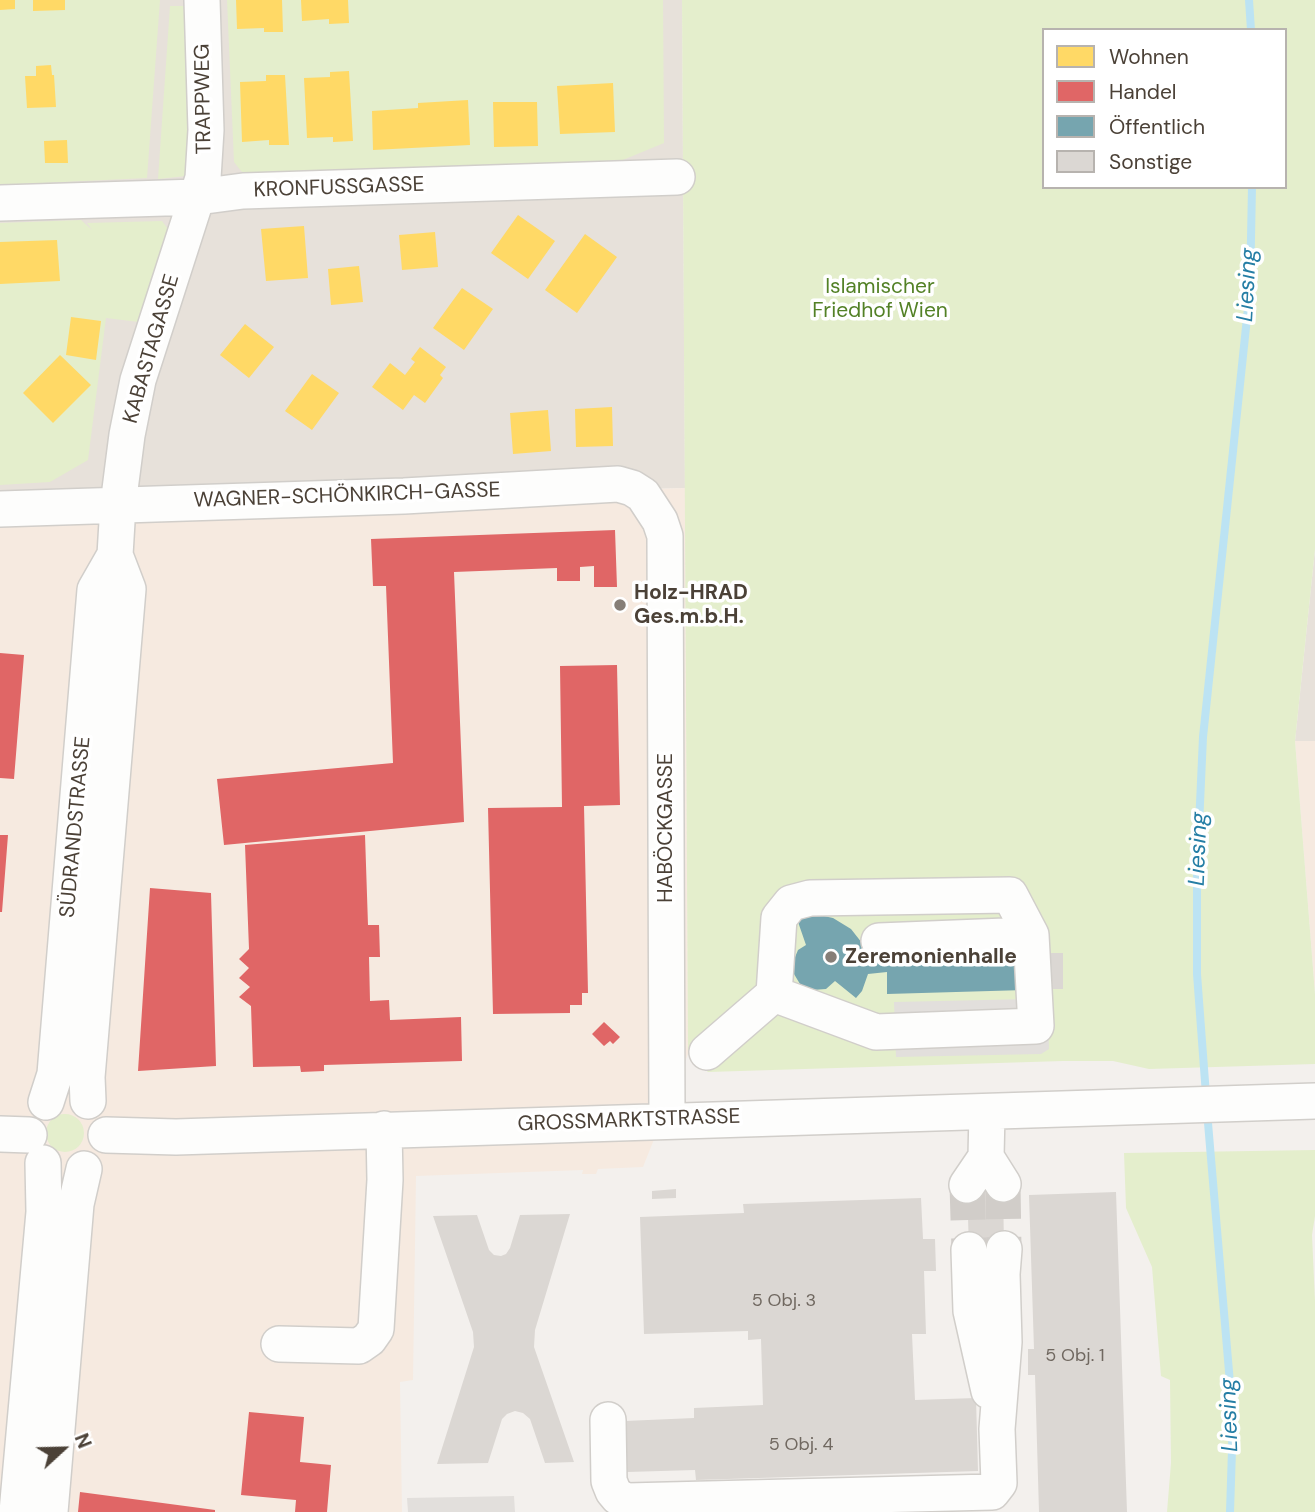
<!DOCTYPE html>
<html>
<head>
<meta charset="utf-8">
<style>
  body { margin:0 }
  #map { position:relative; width:1315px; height:1512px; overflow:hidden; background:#f3f0ed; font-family:"DM Sans",sans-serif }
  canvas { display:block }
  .legend { position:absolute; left:1042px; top:28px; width:245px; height:161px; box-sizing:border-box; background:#fff; border:2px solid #b7b3af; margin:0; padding:9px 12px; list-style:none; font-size:21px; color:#4b4137 }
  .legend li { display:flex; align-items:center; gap:14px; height:35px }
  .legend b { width:35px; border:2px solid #b7b3af }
  .north { position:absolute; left:28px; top:1414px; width:70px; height:70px; -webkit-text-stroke:5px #fff; paint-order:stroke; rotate:68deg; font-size:19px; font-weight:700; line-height:28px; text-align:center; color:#4b4137 }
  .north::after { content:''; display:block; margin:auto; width:24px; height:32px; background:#4b4137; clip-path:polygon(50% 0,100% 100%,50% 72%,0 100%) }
</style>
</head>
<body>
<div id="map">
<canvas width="1315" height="1512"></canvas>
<ul class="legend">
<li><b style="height:19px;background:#ffd966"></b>Wohnen</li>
<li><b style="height:19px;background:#e06666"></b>Handel</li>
<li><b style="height:19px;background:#76a5af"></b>Öffentlich</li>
<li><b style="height:19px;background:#dbd7d3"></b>Sonstige</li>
</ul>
<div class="north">N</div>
</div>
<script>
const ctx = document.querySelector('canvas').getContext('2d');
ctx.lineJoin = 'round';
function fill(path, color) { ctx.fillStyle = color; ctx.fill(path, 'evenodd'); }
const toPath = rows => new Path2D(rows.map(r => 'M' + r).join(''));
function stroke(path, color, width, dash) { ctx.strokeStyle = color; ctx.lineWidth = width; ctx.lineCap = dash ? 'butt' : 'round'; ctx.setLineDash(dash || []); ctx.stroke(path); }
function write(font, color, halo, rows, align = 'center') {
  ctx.font = font + ' "DM Sans",sans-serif'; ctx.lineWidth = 7; ctx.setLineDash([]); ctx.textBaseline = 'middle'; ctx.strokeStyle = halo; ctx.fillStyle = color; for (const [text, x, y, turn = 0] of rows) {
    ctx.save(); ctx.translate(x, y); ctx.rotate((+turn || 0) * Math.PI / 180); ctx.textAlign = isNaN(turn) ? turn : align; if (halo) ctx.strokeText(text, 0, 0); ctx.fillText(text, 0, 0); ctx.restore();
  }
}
const residential = toPath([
  [0,0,682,0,685,488,0,508],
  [1315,549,1315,741,1295,741]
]);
const commercial = toPath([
  [685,488,688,1054,643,1167,598,1169,596,1174,582,1174,583,1170,416,1176,413,1380,400,1382,402,1512,0,1512,0,508],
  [1295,741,1315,741,1315,994]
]);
const green = toPath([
  [0,0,160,0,147,178,0,185],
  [227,0,663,0,664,143,618,162,257,180,241,171,234,162],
  [682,0,1315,0,1315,549,1295,741,1315,994,1315,1064,1149,1069,1113,1061,1063,1061,708,1072,688,1054],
  [1044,30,1285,30,1285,187,1044,187],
  [170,6,185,6,193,167,186,176,158,179],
  [81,220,92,230,87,223,162,221,171,233,139,322,106,318,88,460,50,482,0,485,0,223],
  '46 1133a19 19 0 1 1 38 0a19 19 0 1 1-38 0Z',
  [1315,1150,1315,1216,1312,1235,1315,1301,1315,1512,1167,1512,1171,1463,1170,1380,1161,1376,1152,1267,1126,1208,1124,1153]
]);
const parking = toPath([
  [1047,989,1049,1049,1041,1054,896,1057,894,1002,1030,999],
  [514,1496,515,1512,408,1512,407,1498]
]);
const homes = toPath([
  [0,0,15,0,15,9,0,10],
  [33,0,65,0,65,10,33,11],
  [236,0,282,0,283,32,264,32,264,28,237,29],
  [301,0,348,0,349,23,329,24,329,19,302,21],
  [51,65,52,75,54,75,56,107,27,108,25,76,36,76,36,66],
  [349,71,353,141,333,142,333,137,307,138,304,78,330,77,330,72],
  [266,75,285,75,289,145,269,145,269,140,242,142,240,82,266,81],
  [613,83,615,132,560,134,557,86],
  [468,100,470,145,373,150,372,111,418,108,418,103],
  [493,102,537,102,538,146,494,147],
  [67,140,68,163,45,163,44,141],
  [518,215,555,241,528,279,491,253],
  [304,226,308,278,266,281,261,229],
  [435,232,438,267,402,270,399,235],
  [585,234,617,257,577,313,545,290],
  [57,240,60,281,0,284,0,242],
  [359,266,363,302,331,305,328,269],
  [462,288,493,309,464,350,433,328],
  [71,317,101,321,96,360,66,355],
  [245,324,274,347,249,378,220,355],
  [420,347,446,367,440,375,443,378,425,403,414,395,403,410,372,387,390,363,405,375,415,362,411,359],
  [60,355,91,385,53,423,23,393],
  [312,374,339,393,312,430,285,411],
  [612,407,613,446,576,447,575,409],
  [548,410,551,451,513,454,510,413]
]);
const shops = toPath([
  [615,530,617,587,594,587,594,566,580,567,580,581,557,581,557,568,454,572,464,822,224,845,217,779,393,763,386,586,373,586,371,539],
  [0,653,24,655,14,779,0,778],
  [617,665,620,805,584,806,588,993,582,993,582,1005,570,1005,570,1013,493,1014,488,808,562,807,560,666],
  [0,835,8,835,2,912,0,912],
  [365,835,368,925,379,925,380,957,369,957,370,1001,389,1000,390,1020,461,1017,462,1061,324,1065,324,1071,301,1072,300,1066,253,1067,251,1006,239,997,250,987,239,978,249,968,239,959,249,949,245,845],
  [150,888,211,893,216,1066,138,1071],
  [604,1022,620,1037,613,1044,610,1041,604,1046,592,1034],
  [249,1412,304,1417,300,1462,331,1465,327,1512,295,1512,296,1500,241,1495],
  [80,1492,215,1510,215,1512,78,1512]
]);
const public = toPath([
  [819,915,833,918,851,929,862,943,869,959,1025,955,1025,990,887,994,887,972,868,974,862,991,856,998,835,981,826,989,812,990,800,984,794,974,793,962,798,950,806,945,797,919]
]);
const stream = toPath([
  [1249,0,1251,30],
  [1206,1095,1197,974,1197,870,1203,737,1250,289,1252,187],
  [1207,1111,1233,1419,1230,1512]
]);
const building = toPath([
  [1044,953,1063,953,1063,989,1045,989],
  [1003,1184,1004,1249,969,1250,967,1185],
  [676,1189,676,1198,652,1199,652,1191],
  [1116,1192,1127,1512,1039,1512,1035,1375,1028,1375,1028,1349,1034,1349,1029,1195],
  [921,1198,923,1239,935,1239,936,1271,924,1271,926,1334,912,1334,915,1400,976,1398,978,1471,696,1480,695,1470,627,1472,625,1421,694,1418,694,1408,763,1405,761,1339,748,1340,748,1331,644,1334,640,1217,744,1213,743,1204],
  [570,1214,535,1330,534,1347,574,1462,545,1463,530,1419,523,1413,515,1411,507,1414,502,1419,488,1463,437,1464,474,1347,473,1332,433,1216,477,1215,489,1250,494,1255,501,1256,506,1254,510,1248,520,1215]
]);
const minorTunnel = toPath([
  [1003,1184,1004,1249],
  [967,1185,969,1250]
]);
const minor = toPath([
  [0,203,198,197,243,191,677,177],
  [0,509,404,496,618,484,632,488,643,495,660,521,665,536,667,1120],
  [774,994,876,1032,1036,1026,1031,935,879,941],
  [707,1052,774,994,779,918,791,903,810,898,1010,895,1031,935],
  [88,1101,87,1077,128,589,115,555,118,505,127,435,138,380,203,178,206,130,202,0],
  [46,1102,55,1074,95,590,115,555],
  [987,1112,986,1157,1003,1184],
  [0,1134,29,1135],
  [106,1135,176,1137,1315,1101],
  [967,1185,986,1157],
  [969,1250,971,1311,989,1391],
  [279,1344,359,1346,369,1339,376,1329,385,1180,384,1129],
  [608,1420,609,1481,613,1491,618,1497,627,1501,992,1492,999,1483,997,1429,1004,1342,1002,1274,1004,1249],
  [17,1512,44,1212,43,1163],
  [50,1512,76,1204,84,1169]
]);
const markers = [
  [620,605,7,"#867e77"],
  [831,957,7,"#867e77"]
];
const numberNames = [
  ["5 Obj. 3",784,1301],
  ["5 Obj. 1",1075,1356],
  ["5 Obj. 4",801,1445]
];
const streetNames = [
  ["TRAPPWEG",204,99,-91],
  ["KRONFUSSGASSE",339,188,-2],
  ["KABASTAGASSE",152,349,-74],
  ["WAGNER-SCHÖNKIRCH-GASSE",347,496,-2],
  ["SÜDRANDSTRASSE",76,827,-85],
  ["HABÖCKGASSE",666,828,-90],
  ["GROSSMARKTSTRASSE",629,1121,-2]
];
const parkNames = [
  ["Islamischer",880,287],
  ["Friedhof Wien",880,311]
];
const poiNames = [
  ["Holz-HRAD",634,593],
  ["Ges.m.b.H.",634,617],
  ["Zeremonienhalle",845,957]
];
const waterNames = [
  ["Liesing",1248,285,-87],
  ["Liesing",1199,849,-88],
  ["Liesing",1230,1415,-92]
];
fill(residential, '#e7e1da');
fill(commercial, '#f6eae0');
fill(green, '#e4eecc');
fill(parking, '#e2dfdc');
fill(homes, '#ffd966');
fill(shops, '#e06666');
fill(public, '#76a5af');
stroke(stream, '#bce3f3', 8);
fill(building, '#dbd7d3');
stroke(minorTunnel, '#d1cdc9', 35, [35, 18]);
stroke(minor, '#d1ceca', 38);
stroke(minor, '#fdfdfc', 35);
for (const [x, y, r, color] of markers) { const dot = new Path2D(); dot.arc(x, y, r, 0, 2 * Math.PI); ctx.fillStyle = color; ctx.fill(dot); stroke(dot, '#fff', 2.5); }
write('18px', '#706860', null, numberNames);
write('21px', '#4b4137', '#fff', streetNames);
write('21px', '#538126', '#fff', parkNames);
write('bold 21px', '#4b4137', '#fff', poiNames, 'left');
write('italic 23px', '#257ea5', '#fff', waterNames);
</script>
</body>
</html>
